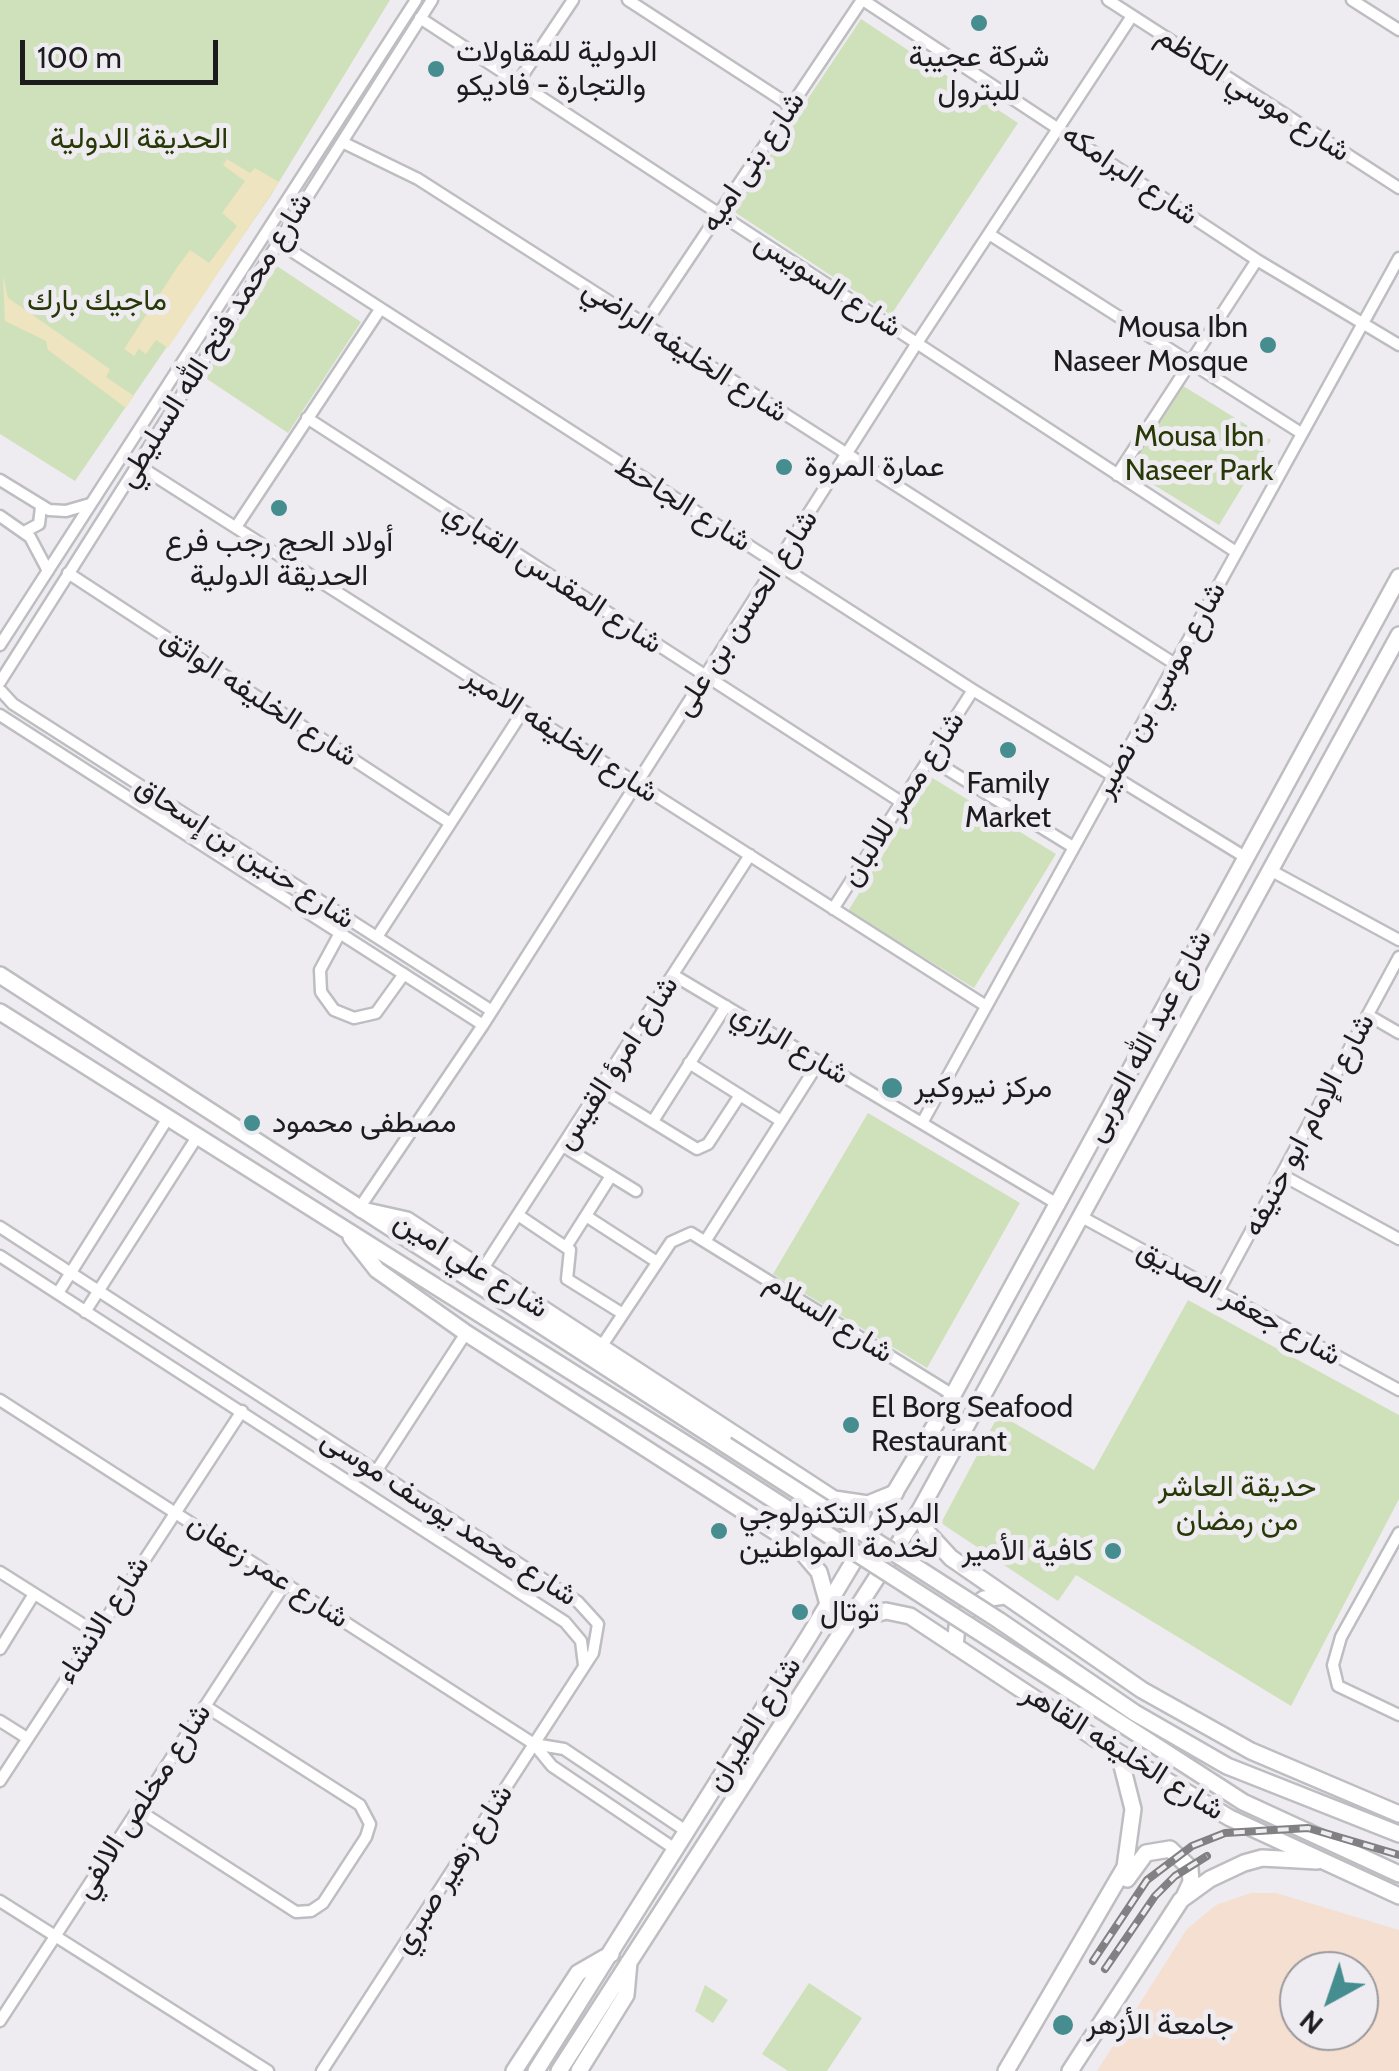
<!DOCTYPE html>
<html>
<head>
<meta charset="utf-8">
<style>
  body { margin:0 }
  #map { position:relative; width:1399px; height:2071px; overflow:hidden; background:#eeecf1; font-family:Cabin,sans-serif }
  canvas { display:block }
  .north { position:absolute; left:1279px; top:1951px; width:100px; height:100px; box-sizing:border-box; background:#eeecf1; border:2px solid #9a989c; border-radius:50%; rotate:220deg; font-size:28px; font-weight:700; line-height:40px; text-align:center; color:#1c1b1d }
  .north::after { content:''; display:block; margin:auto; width:35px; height:45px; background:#458d8f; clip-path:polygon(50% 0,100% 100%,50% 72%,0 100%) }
  .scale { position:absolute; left:20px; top:40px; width:198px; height:45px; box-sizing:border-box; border:5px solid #1c1b1d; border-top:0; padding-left:12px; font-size:30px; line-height:35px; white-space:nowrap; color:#1c1b1d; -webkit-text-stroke:8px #eeecf1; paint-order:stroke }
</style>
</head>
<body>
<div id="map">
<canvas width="1399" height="2071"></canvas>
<div class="north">N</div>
<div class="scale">100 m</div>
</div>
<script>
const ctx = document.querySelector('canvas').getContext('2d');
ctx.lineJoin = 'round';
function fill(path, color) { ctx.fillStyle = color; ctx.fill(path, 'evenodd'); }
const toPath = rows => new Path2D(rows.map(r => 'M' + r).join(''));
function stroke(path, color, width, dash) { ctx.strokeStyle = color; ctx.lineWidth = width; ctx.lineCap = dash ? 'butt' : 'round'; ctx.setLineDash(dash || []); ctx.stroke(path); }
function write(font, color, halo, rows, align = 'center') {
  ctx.font = font + ' Cabin,Vazirmatn,sans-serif'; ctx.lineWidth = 10; ctx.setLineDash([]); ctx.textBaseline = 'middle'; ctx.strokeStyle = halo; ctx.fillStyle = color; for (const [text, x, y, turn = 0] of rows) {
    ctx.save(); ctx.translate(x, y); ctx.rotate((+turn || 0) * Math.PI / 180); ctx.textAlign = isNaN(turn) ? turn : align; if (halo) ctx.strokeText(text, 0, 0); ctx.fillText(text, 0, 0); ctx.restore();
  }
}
const education = toPath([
  [1251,1893,1276,1893,1399,1930,1399,2071,1097,2071,1187,1929,1216,1905],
  [1299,1971,1359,1971,1359,2031,1299,2031]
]);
const green = toPath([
  [0,0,390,0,271,195,75,481,0,434],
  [861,19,1018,123,891,315,733,211],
  [277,266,361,322,288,433,204,377],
  [1180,384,1271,440,1219,525,1128,469],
  [931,777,1056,854,974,988,848,911],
  [868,1113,1020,1203,927,1368,773,1274],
  [1188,1300,1399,1415,1399,1499,1291,1706,1076,1575,1058,1601,941,1523,999,1414,1094,1470],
  [809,1983,862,2018,827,2071,788,2071,762,2054],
  [705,1985,728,2000,713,2023,695,2011]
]);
const sand = toPath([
  [227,159,250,173,255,168,279,182,168,348,156,340,146,354,139,349,134,356,124,349,178,266,190,250,209,263,237,226,222,213,245,181,223,165],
  [3,275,8,298,110,369,106,377,134,396,126,408,48,350,46,341,5,321]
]);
const street = toPath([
  [628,0,791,106],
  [863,0,1257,260,1399,345],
  [1108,0,1399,188],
  [1352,0,1399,30],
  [420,18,1236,552],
  [518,82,573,0],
  [342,142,418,179,1175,664],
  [989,234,1301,433],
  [276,241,973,690,1245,857],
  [645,324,862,0],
  [307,418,901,802],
  [136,464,986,1006],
  [1117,475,1257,260],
  [0,480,49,510,66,511,90,504],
  [0,516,30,537,48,571],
  [236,527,379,311],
  [24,532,39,524,41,507],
  [68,573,450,823],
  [0,645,416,0],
  [0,682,432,0],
  [1,691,13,704,492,1011],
  [0,715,483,1025],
  [929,758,1073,847],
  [1270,870,1399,940],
  [833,909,973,690],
  [340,933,320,970,321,992,334,1010,354,1018,376,1013,404,974],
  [377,937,523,711],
  [675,976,1059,1205],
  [1368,1015,1399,1033],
  [689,1063,781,1121],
  [599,1089,697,1149,708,1144,740,1095],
  [653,1121,726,1006],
  [922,1123,1399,258],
  [563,1146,636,1191],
  [1282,1175,1399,1239],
  [358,1210,483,1025,917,343,1132,16],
  [518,1215,570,1250,567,1279,623,1314],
  [586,1216,657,1262],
  [1080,1216,1399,1390],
  [0,1227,578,1602,598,1624,593,1653,322,2071],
  [706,1240,819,1062],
  [566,1247,611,1176],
  [0,1256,565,1622,581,1641,584,1665],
  [482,1270,750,855],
  [1218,1292,1399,957],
  [58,1293,168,1118],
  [85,1312,197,1137],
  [601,1347,671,1242,691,1233,953,1395],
  [0,1400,534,1744,552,1766,675,1849],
  [377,1470,466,1333],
  [1399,1533,1341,1637,1333,1665,1338,1686,1399,1715],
  [0,1572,95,1632],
  [0,1649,34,1594],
  [0,1721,27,1738],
  [534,1744,564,1749,686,1831],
  [0,1781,242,1411],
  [138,1810,296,1912,311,1911,323,1903,366,1837,370,1824,360,1805,205,1706],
  [0,1901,268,2071],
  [0,2021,286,1582]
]);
const secondary = toPath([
  [1127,1879,1146,1853,1170,1849,1190,1868,1191,1882,1184,1897],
  [514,2071,578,1973,611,1954],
  [536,2071,809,1636,953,1395,1399,577],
  [559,2071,919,1512,1399,635],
  [579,2071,626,1995,629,1962],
  [1006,2071,1125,1867,1133,1809,1119,1754],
  [1070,2071,1181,1900,1210,1879,1244,1863,1262,1858,1317,1861]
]);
const primary = toPath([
  [0,975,726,1445],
  [0,1012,710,1459],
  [362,1210,407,1220,834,1499,868,1504,895,1493],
  [351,1237,377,1270,466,1333,796,1545,819,1572,828,1604],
  [919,1512,927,1532,951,1558,1142,1690,1251,1751,1399,1814],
  [852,1620,886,1611,910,1616,1096,1739,1230,1818,1399,1896],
  [1000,1621,1135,1713,1227,1766,1399,1834],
  [990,1639,1243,1802,1399,1874],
  [955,1646,957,1627,968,1610,984,1599,1004,1596]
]);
const rail = toPath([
  [1093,1961,1147,1880,1192,1846,1225,1833,1308,1828,1399,1855],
  [1105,1969,1155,1896,1175,1876,1207,1856]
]);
const primaryBridge = toPath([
  [726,1445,1000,1621],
  [710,1459,990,1639]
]);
const markers = [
  [979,23,10,"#458d8f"],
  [436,69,10,"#458d8f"],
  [1268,345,10,"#458d8f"],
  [784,467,10,"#458d8f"],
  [279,508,10,"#458d8f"],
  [1008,750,10,"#458d8f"],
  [892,1088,12,"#458d8f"],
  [252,1123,10,"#458d8f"],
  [851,1425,10,"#458d8f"],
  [719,1531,10,"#458d8f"],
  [1113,1551,10,"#458d8f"],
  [800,1612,10,"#458d8f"],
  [1063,2025,12,"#458d8f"]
];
const poiNames = [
  ["الدولية للمقاولات",456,52],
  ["والتجارة - فاديكو",456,86],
  ["شركة عجيبة",979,57,"center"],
  ["للبترول",979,91,"center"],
  ["Mousa Ibn",1248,328,"right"],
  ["Naseer Mosque",1248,362,"right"],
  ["عمارة المروة",804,467],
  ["أولاد الحج رجب فرع",279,542,"center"],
  ["الحديقة الدولية",279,576,"center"],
  ["Family",1008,784,"center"],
  ["Market",1008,818,"center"],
  ["مركز نيروكير",914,1088],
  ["مصطفى محمود",272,1123],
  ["El Borg Seafood",871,1408],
  ["Restaurant",871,1442],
  ["المركز التكنولوجي",739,1514],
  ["لخدمة المواطنين",739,1548],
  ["كافية الأمير",1093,1551,"right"],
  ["توتال",820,1612],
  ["جامعة الأزهر",1086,2025]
];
const streetNames = [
  ["شارع موسي الكاظم",1253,94,33],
  ["شارع بنى اميه",753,162,-56],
  ["شارع البرامكه",1130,175,34],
  ["شارع السويس",828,285,33],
  ["شارع محمد فتح الله السليطي",215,340,-58],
  ["شارع الخليفه الراضي",685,351,33],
  ["شارع الجاحظ",683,504,32],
  ["شارع المقدس القباري",553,578,33],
  ["شارع الحسن بن على",746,613,-57],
  ["شارع موسي بن نصير",1160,690,-61],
  ["شارع الخليفه الواثق",259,698,33],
  ["شارع الخليفه الامير",561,735,33],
  ["شارع مصر للالبان",903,799,-57],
  ["شارع حنين بن إسحاق",245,853,33],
  ["شارع عبد الله العربى",1149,1036,-62],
  ["شارع الرازي",790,1044,31],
  ["شارع امرؤ القيس",617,1063,-57],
  ["شارع الإمام ابو حنيفه",1309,1125,-62],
  ["شارع علي امين",471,1265,32],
  ["شارع جعفر الصديق",1239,1303,29],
  ["شارع السلام",829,1318,32],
  ["شارع محمد يوسف موسى",449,1518,33],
  ["شارع عمر زعفان",268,1571,33],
  ["شارع الانشاء",103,1620,-57],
  ["شارع الطيران",754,1724,-58],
  ["شارع الخليفه القاهر",1123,1752,32],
  ["شارع مخلص الالفي",143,1801,-57],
  ["شارع زهير صبري",453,1869,-57]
];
const parkNames = [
  ["الحديقة الدولية",139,139],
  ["ماجيك بارك",97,301],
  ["Mousa Ibn",1199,437],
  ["Naseer Park",1199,471],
  ["حديقة العاشر",1237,1487],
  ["من رمضان",1237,1521]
];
fill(education, '#f4dfd1');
fill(green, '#cfe1ba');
fill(sand, '#eee4bf');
stroke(street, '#bebdc1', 15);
stroke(secondary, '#bebdc1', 20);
stroke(primary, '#bebdc1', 20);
stroke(street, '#fff', 10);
stroke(secondary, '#fff', 15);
stroke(primary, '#fff', 15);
stroke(rail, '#818083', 8);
stroke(rail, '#eeecf1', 4, [11]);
stroke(primaryBridge, '#bebdc1', 20, []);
stroke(primaryBridge, '#fff', 15);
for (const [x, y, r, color] of markers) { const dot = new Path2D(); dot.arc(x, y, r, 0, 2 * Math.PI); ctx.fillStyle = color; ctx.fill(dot); stroke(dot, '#eeecf1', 4); }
write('30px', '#1c1b1d', '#eeecf1', poiNames, 'left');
write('30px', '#1c1b1d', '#eeecf1', streetNames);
write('30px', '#283907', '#eeecf1', parkNames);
</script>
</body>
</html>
